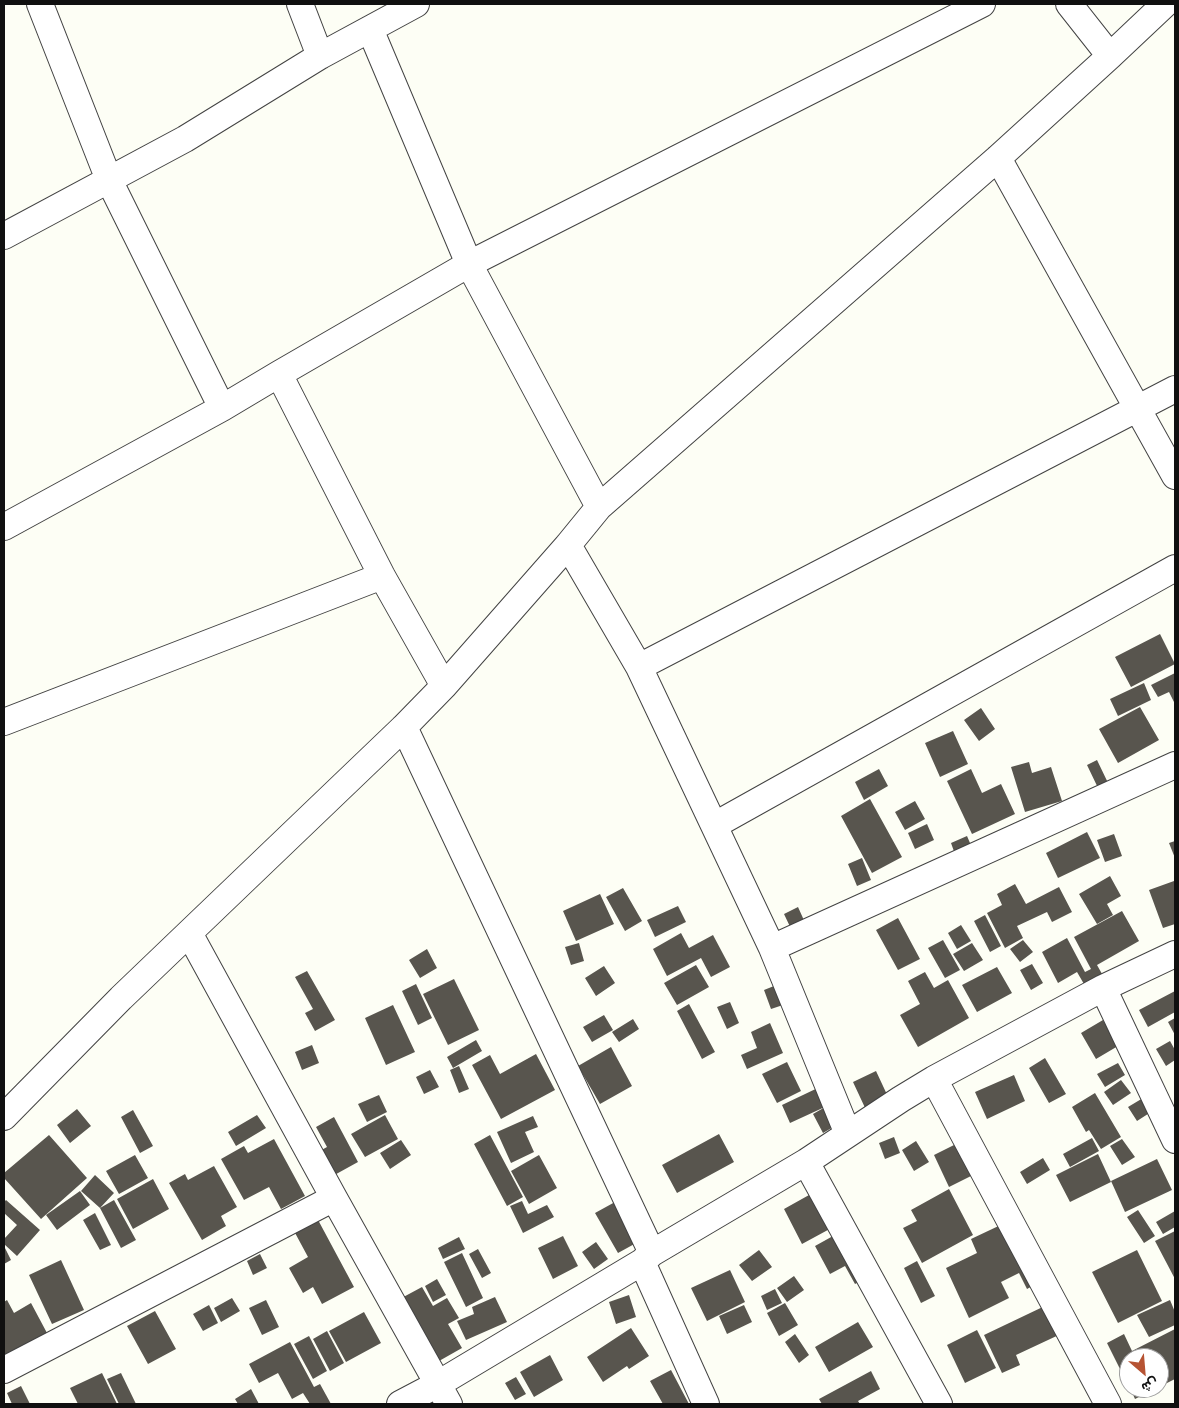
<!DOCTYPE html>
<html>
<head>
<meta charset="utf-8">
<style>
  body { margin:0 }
  #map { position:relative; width:1179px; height:1408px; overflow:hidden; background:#fdfef5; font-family:"Source Serif 4",Vazirmatn,serif }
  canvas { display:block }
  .frame { position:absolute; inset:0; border:5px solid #101010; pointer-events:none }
  .north { position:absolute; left:1119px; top:1348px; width:50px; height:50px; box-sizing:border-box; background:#fff; border:1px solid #9f9f9f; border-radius:50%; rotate:153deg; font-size:14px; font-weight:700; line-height:20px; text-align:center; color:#101010 }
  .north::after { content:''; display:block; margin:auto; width:18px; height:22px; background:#b65333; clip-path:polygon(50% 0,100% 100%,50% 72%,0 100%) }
</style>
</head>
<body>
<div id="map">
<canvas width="1179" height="1408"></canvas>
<div class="frame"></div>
<div class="north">ش</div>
</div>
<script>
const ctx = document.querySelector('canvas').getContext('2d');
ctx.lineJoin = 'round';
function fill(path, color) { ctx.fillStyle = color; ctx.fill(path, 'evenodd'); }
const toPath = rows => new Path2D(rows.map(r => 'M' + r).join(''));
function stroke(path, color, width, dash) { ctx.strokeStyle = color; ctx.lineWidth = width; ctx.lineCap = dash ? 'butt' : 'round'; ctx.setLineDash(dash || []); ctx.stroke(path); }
const building = toPath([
  [1160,634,1175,664,1131,687,1115,657],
  [1175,673,1175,704,1169,692,1158,697,1151,685],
  [1144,683,1151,700,1118,716,1110,699],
  [1140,707,1159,740,1118,763,1099,729],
  [981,708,995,729,979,741,964,720],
  [953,731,968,764,940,777,925,743],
  [1097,760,1109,785,1099,790,1087,765],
  [1029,762,1032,773,1051,767,1062,801,1025,812,1011,767],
  [879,769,888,786,864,800,855,782],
  [971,769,982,793,1001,784,1015,814,972,834,947,781],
  [870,799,902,857,872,873,841,816],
  [915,801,925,819,905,830,895,812],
  [927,824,934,840,915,849,908,833],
  [1087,832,1100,858,1058,878,1046,853],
  [1114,834,1122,856,1105,862,1097,840],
  [967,836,973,850,956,857,951,843],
  [1175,841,1175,858,1169,843],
  [862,858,871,880,857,886,848,864],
  [1110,876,1121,896,1107,904,1113,915,1097,924,1079,894],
  [1174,881,1175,885,1175,924,1163,928,1149,890],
  [1015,884,1026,904,1059,887,1072,912,1052,922,1047,912,1017,926,1023,938,1005,948,987,913,1002,905,997,894],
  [623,888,642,921,625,931,606,897],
  [600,894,614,924,576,941,563,911],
  [678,906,686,922,655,937,647,920],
  [798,907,807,927,793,933,784,914],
  [1122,911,1139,941,1097,965,1106,981,1088,991,1077,972,1058,983,1042,952,1067,938,1085,972,1091,969,1074,937],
  [985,915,1001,946,990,952,974,921],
  [898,918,920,959,898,970,876,930],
  [961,925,971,941,957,949,948,933],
  [681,933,689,948,713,935,730,967,711,977,701,958,667,976,653,949],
  [943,940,960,970,945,978,928,948],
  [1023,940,1033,952,1020,962,1010,949],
  [579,943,584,961,571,965,565,947],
  [972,943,983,960,964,971,953,954],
  [427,949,437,968,420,978,409,960],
  [1032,964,1043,983,1031,990,1020,970],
  [696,965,709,987,677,1005,664,983],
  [604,966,615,983,596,996,585,978],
  [997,967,1012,993,977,1012,962,985],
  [307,971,335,1020,315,1031,305,1013,313,1009,295,977],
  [925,972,934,988,948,980,969,1018,918,1047,900,1015,920,1004,908,981],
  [454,979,479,1030,448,1045,423,994],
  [416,984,432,1018,418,1025,402,991],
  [779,984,786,1004,771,1009,764,990],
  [1175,991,1175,1012,1148,1027,1139,1010],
  [730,1002,739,1023,727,1029,717,1007],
  [689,1004,715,1052,702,1059,677,1011],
  [393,1005,415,1052,386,1065,365,1018],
  [604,1015,613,1030,592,1042,583,1027],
  [1175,1018,1175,1035,1168,1022],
  [633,1019,639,1029,619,1042,612,1032],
  [1103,1020,1118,1046,1096,1059,1081,1033],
  [770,1023,783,1053,747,1069,741,1055,757,1048,751,1032],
  [476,1040,482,1051,453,1068,447,1057],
  [1170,1041,1175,1050,1175,1060,1166,1066,1156,1049],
  [312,1045,319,1063,302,1070,295,1052],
  [611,1047,632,1086,600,1104,578,1066],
  [536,1054,555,1090,501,1119,472,1065,490,1055,500,1074],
  [1045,1058,1066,1094,1049,1103,1029,1068],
  [787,1062,801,1091,777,1103,762,1074],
  [1118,1063,1125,1075,1105,1087,1097,1074],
  [459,1066,469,1089,459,1093,450,1070],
  [430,1070,439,1087,424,1094,416,1077],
  [876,1071,890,1101,867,1112,853,1082],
  [1014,1075,1025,1101,987,1119,975,1092],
  [1121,1080,1131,1093,1113,1105,1104,1092],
  [824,1085,840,1123,823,1133,813,1114,827,1106,790,1123,782,1105],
  [1095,1093,1121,1137,1101,1149,1089,1130,1086,1132,1072,1107],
  [379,1095,387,1112,367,1122,358,1104],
  [1143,1098,1151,1112,1137,1121,1128,1107],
  [77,1109,91,1126,70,1143,57,1125],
  [133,1110,153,1146,140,1153,121,1117],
  [257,1115,266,1128,236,1146,228,1132],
  [385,1115,398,1139,365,1157,351,1134],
  [533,1116,538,1127,525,1132,534,1152,511,1163,497,1132],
  [334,1117,358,1162,329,1178,316,1153,327,1147,316,1127],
  [719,1134,734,1162,677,1193,662,1165],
  [49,1135,87,1178,41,1219,4,1178,4,1173],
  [490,1135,523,1197,507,1206,474,1144],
  [894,1137,900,1153,885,1159,879,1143],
  [1092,1138,1099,1151,1070,1167,1063,1154],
  [274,1139,305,1196,281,1209,269,1187,244,1200,221,1159,244,1146,248,1153],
  [1122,1139,1135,1157,1122,1165,1110,1146],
  [401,1140,411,1155,390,1169,380,1153],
  [916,1141,929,1162,914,1171,902,1150],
  [962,1141,977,1173,949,1187,934,1155],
  [1098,1154,1111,1182,1070,1202,1056,1175],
  [135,1155,148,1178,119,1194,106,1171],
  [539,1155,557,1188,529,1204,511,1171],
  [1043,1158,1050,1170,1027,1184,1020,1172],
  [1157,1159,1172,1190,1125,1212,1111,1181],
  [214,1166,237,1207,221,1216,226,1226,202,1240,169,1183,185,1174,188,1180],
  [95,1175,114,1193,100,1208,114,1200,136,1240,121,1248,100,1208,81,1191],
  [153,1179,169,1209,133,1229,117,1199],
  [949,1189,973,1235,922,1263,903,1228,917,1221,911,1210],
  [818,1190,837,1225,802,1244,784,1209],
  [80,1191,90,1205,57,1230,46,1215],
  [6,1200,40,1230,17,1256,4,1244,4,1239,17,1225,4,1213,4,1202],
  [522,1201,528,1214,547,1205,554,1217,523,1233,510,1206],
  [615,1202,638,1242,618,1253,595,1213],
  [1138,1210,1155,1236,1144,1243,1127,1217],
  [1175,1211,1175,1227,1163,1234,1156,1222],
  [95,1213,111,1245,100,1250,83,1220],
  [317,1218,354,1287,322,1304,313,1287,303,1293,289,1268,308,1257,294,1231],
  [1007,1222,1036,1284,1027,1289,1019,1273,1001,1282,1009,1298,969,1318,946,1268,977,1253,971,1239],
  [842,1231,867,1278,855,1284,845,1266,830,1274,815,1246],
  [1175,1231,1175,1279,1155,1241],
  [563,1236,578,1266,553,1279,538,1248],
  [459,1237,465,1249,443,1259,438,1248],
  [596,1242,608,1259,594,1269,582,1252],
  [4,1246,11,1260,4,1264],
  [478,1249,491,1273,482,1278,469,1254],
  [759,1250,772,1267,752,1281,739,1265],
  [1137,1250,1162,1301,1118,1323,1092,1272],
  [462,1253,483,1298,466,1307,444,1262],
  [260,1254,267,1268,253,1275,247,1261],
  [61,1260,84,1310,52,1324,29,1275],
  [917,1261,935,1296,921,1303,904,1268],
  [730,1270,745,1302,707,1321,691,1288],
  [794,1276,804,1290,787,1302,777,1288],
  [437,1279,446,1295,433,1302,425,1286],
  [422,1287,433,1306,447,1298,459,1318,448,1324,462,1348,432,1365,396,1301],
  [775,1289,782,1303,767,1310,761,1296],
  [629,1295,636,1317,616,1324,609,1302],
  [495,1297,507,1322,466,1340,457,1321,474,1314,472,1307],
  [232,1298,240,1311,221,1322,214,1308],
  [7,1300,14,1313,31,1303,47,1333,5,1356,4,1354,4,1302],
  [266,1300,279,1327,262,1335,249,1308],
  [1170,1300,1175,1312,1175,1325,1149,1337,1137,1315],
  [785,1303,798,1325,779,1336,767,1313],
  [1049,1304,1063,1333,1016,1355,1020,1365,1002,1373,984,1335],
  [209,1305,218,1323,203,1331,193,1314],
  [744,1305,752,1322,727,1334,719,1316],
  [155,1311,176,1349,148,1364,127,1326],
  [364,1312,381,1343,346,1362,329,1331],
  [858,1322,873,1347,829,1372,815,1347],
  [631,1328,649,1356,629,1369,627,1366,603,1382,587,1357],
  [1175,1329,1175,1379,1159,1387,1159,1358,1129,1358,1129,1387,1107,1343,1124,1334,1132,1351],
  [977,1330,996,1368,965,1383,947,1345],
  [327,1331,344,1363,330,1371,313,1339],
  [795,1334,809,1355,799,1363,785,1342],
  [309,1336,327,1371,313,1379,294,1344],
  [290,1342,314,1387,320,1384,331,1404,310,1404,303,1393,292,1399,278,1373,259,1383,249,1364],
  [550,1355,563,1380,534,1397,520,1372],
  [671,1370,689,1404,663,1404,650,1381],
  [871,1371,880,1389,858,1401,860,1404,822,1404,819,1399],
  [102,1373,117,1404,78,1404,70,1388],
  [121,1373,136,1404,119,1404,107,1379],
  [516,1377,526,1394,515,1400,505,1383],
  [21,1386,30,1404,12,1404,7,1393],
  [1130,1388,1157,1388,1135,1399],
  [251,1389,259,1404,238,1404,235,1399]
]);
const minor = toPath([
  [40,4,109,180,222,408],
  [300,4,320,56],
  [1069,4,1110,56],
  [370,29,469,264,599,507],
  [998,158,1175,476],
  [4,236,185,139,320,56,416,4],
  [279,374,382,576,444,686],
  [4,527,222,408,279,374,469,264,982,4],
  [568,545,639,667,772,948,848,1134],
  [639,667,1175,389],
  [4,722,382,576],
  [404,727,652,1253],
  [715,825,1175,568],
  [189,933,334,1198,449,1404],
  [772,948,1175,765],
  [1103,988,1175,1140],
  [934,1079,1108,1404],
  [4,1117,121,998,404,727,444,686,568,545,599,507,998,158,1110,56,1165,4],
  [806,1162,939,1404],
  [642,1262,706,1404],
  [4,1370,334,1198],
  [400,1404,438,1384,642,1262,652,1253,806,1162,901,1099,934,1079,1103,988,1175,954]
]);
fill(building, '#58554e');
stroke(minor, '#434343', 28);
stroke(minor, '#fff', 26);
</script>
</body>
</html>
